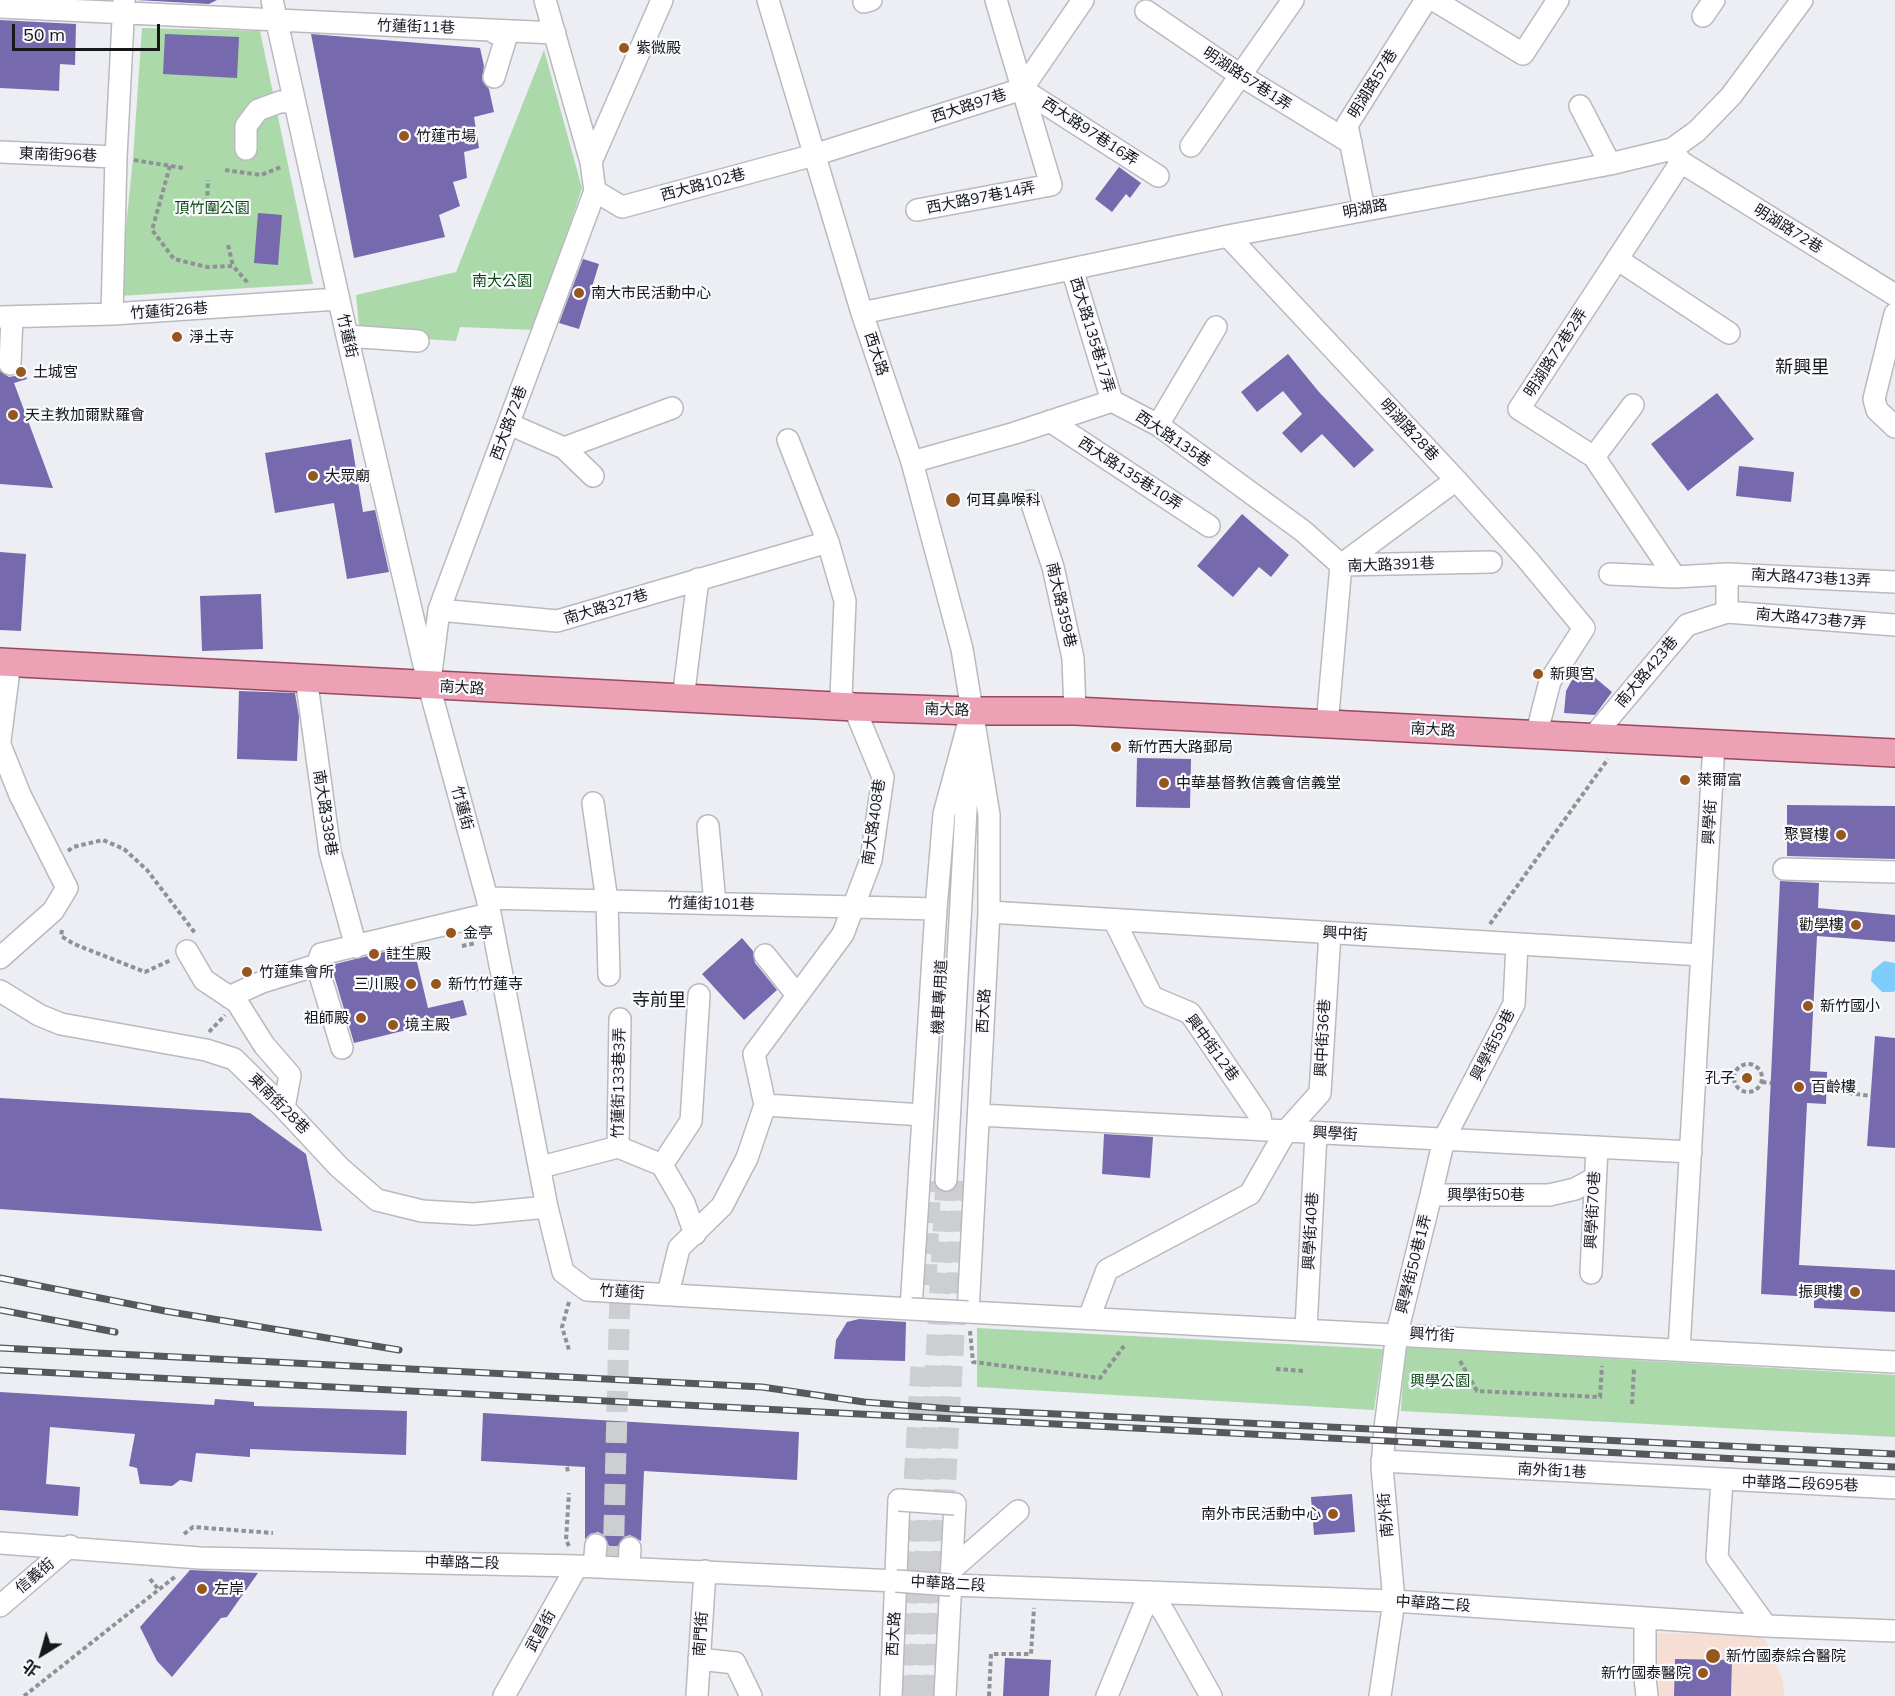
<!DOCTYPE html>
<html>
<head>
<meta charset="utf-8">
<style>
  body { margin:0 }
  #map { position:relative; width:1895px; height:1696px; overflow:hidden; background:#eceef3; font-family:Mulish,"Noto Sans TC",sans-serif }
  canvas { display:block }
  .north { position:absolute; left:12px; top:1624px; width:60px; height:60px; -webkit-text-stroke:4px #fafbff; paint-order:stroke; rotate:217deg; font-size:16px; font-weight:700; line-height:24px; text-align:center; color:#161719 }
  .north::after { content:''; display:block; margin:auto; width:21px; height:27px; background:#161719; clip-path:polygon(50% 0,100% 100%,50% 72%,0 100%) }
  .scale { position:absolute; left:12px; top:24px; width:148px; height:27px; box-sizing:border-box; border:3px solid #161719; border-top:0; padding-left:8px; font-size:18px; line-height:21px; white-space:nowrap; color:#161719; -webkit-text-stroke:4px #fafbff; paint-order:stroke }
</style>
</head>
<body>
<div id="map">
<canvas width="1895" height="1696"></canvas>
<div class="north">北</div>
<div class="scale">50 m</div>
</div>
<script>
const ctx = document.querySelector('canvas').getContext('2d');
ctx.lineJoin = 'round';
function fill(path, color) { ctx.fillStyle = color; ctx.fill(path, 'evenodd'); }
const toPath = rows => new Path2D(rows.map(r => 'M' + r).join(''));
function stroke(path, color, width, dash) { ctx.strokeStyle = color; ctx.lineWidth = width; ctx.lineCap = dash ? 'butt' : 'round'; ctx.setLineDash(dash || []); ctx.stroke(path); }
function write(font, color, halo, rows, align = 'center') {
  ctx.font = font + ' Mulish,"Noto Sans TC",sans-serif'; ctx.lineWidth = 4.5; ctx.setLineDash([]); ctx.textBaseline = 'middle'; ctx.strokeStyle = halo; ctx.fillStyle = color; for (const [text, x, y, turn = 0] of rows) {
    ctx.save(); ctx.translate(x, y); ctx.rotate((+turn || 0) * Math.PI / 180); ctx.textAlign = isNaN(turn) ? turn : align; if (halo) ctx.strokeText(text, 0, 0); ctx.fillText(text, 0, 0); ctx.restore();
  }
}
const medical = toPath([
  [1651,1633,1763,1635,1782,1678,1785,1696,1658,1696]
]);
const green = toPath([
  [142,28,260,31,313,284,119,296,133,158],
  [544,50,582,188,535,330,460,327,456,341,360,335,356,295,456,272],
  [977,1328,1383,1349,1374,1410,977,1387],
  [1405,1347,1895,1375,1895,1437,1401,1411]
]);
const water = toPath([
  [1884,961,1895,963,1895,991,1893,992,1882,992,1871,981,1872,971]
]);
const building = toPath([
  [136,0,217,0,209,4],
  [0,20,76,24,75,65,60,64,59,91,0,88],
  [165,34,239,37,237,78,163,74],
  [311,34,480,48,484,66,482,80,489,89,494,112,474,117,479,148,464,152,467,178,453,182,460,206,439,215,445,237,354,258],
  [1119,167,1141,183,1130,198,1126,194,1112,212,1095,199],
  [258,213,282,215,278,265,254,263],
  [583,259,599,264,579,329,559,323],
  [1288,354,1319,392,1374,450,1354,468,1322,434,1301,453,1282,433,1302,414,1283,391,1257,412,1241,392],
  [22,366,27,379,14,383,53,488,0,484,0,371,9,377,15,376],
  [1717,393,1754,439,1688,491,1651,444],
  [351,439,363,512,375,510,389,572,347,579,334,503,275,513,265,453],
  [1739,466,1794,472,1791,502,1736,496],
  [1242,514,1289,555,1271,577,1259,567,1233,597,1197,566],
  [0,552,26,554,21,631,0,630],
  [261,594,263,649,202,651,200,596],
  [1580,665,1612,692,1595,715,1564,713,1566,691],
  [239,691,295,693,299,717,297,761,237,759],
  [1137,758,1191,759,1190,808,1136,807],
  [1787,805,1895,806,1895,859,1787,856],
  [1780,881,1819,883,1818,908,1895,915,1895,942,1817,936,1810,1071,1827,1072,1826,1104,1807,1103,1799,1265,1895,1270,1895,1312,1814,1308,1814,1297,1761,1294],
  [742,938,753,951,755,963,777,990,744,1020,702,974],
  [413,945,428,1008,463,1000,467,1015,354,1043,331,965],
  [1875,1036,1895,1038,1895,1148,1867,1146],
  [0,1098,250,1113,306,1154,322,1231,0,1209],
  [1104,1134,1153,1137,1150,1178,1102,1174],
  [859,1319,906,1322,905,1361,834,1359,836,1340,847,1322],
  [0,1392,214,1405,215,1399,254,1402,254,1406,407,1411,406,1455,250,1449,250,1457,196,1453,192,1482,180,1480,172,1486,140,1484,137,1468,129,1466,135,1434,50,1427,46,1484,80,1487,78,1516,0,1510],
  [483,1413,799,1432,797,1480,644,1471,641,1541,630,1535,624,1537,618,1546,609,1546,604,1535,598,1532,590,1534,585,1539,585,1467,481,1461],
  [1352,1494,1355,1532,1314,1535,1311,1497],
  [190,1570,258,1573,227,1617,221,1618,172,1677,157,1661,140,1627],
  [1005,1658,1051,1660,1049,1696,1003,1696],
  [1675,1659,1732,1660,1731,1696,1674,1696]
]);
const minorTunnel = toPath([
  [926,1285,931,1181],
  [613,1567,620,1292],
  [901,1696,921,1367],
  [917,1696,946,1180],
  [933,1696,963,1181]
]);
const path = toPath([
  [134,160,183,168],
  [170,166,152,230,174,259,207,267,233,266,248,283],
  [225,170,261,175,281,167],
  [207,203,208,180],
  [228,245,233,266],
  [68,851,73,847,103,840,124,849,147,870,195,933],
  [1490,924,1608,759],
  [62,930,61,936,74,944,145,972,171,960],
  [462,946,476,943],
  [473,990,484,988],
  [209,1032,225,1015],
  '1734 1078a14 14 0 1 1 28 0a14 14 0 1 1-28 0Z',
  [1713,1074,1733,1078],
  [1762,1082,1771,1083],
  [1826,1090,1871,1096],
  [569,1302,562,1327,569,1350],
  [970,1331,973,1362,1100,1378,1124,1346],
  [1460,1361,1477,1391,1600,1397,1602,1366],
  [1276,1369,1304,1371],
  [1632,1404,1634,1368],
  [567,1467,568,1472],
  [184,1534,193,1527,273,1533],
  [569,1546,566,1540,569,1493],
  [150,1579,159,1590],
  [24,1696,176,1576],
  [989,1696,991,1654,1031,1654,1034,1608]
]);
const minor = toPath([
  [272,0,347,336,429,686,487,898,547,1207,563,1272,587,1290,911,1309,936,909,944,814,970,718],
  [545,0,591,162],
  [768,0,862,313,912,462,962,649,989,815,989,912,968,1312,1895,1362],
  [1434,0,1523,54,1558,0],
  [864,2,871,0],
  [0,7,555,33],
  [1146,11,1240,75,1351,143],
  [1703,16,1714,0],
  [494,77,508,31,495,33],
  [1022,89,1158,176],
  [1580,106,1610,164],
  [1191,146,1293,0],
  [246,149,246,126,258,110,280,102,294,101],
  [0,152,116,157],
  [1681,162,1895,295],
  [595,191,622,207,814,155,1022,89,1083,0],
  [1364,209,1347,125,1426,0],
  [917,210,1051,185,996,0],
  [1228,236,1456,480,1527,559,1584,628,1550,681,1536,736],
  [1617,259,1729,333],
  [1072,269,1112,401],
  [862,313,1228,236,1610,164,1672,149,1697,131,1731,96,1802,0],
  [112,314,116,157,124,1],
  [1895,314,1874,399,1877,410,1895,427],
  [0,317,112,314,338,299],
  [347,336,418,341],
  [10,364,12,317],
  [1633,405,1594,457,1519,409,1681,162,1672,149],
  [1050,421,1209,526],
  [509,424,564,448,672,408],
  [1158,425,1216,327],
  [564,448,593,476],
  [912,462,1015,433,1112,401,1158,425,1303,531,1341,565,1456,480],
  [1031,501,1053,567,1073,658,1075,711],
  [1610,574,1675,577],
  [1727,574,1895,582],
  [439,610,557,621,828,542],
  [1727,612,1895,625],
  [431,673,439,610,595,191,591,162,662,0],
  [306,677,330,852,356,947],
  [683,699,698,579],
  [1327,725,1341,565,1491,562],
  [1592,738,1687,625,1727,612,1727,574,1675,577,1594,457],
  [0,741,10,662],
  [0,745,20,795,67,888,53,911,0,958],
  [593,803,607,901,609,975],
  [708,826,715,904],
  [1784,869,1895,872],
  [487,898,936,909],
  [989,912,1702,955],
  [1114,920,1152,997,1190,1013,1260,1116,1262,1130],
  [1517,944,1514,1004,1444,1139,1431,1195,1549,1195,1575,1189,1595,1178],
  [187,951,204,980,237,1002,264,1045,290,1075,284,1108],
  [765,955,797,995],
  [317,965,342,1048],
  [0,991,39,1015,61,1024,206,1050,234,1059,284,1108,339,1167,377,1200,422,1211,474,1214,547,1207],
  [229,997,262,982,317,965,321,954,489,914],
  [765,1105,923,1115],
  [979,1115,1691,1152],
  [618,1147,620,1019],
  [541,1167,618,1147,662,1165],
  [946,1180,969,754],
  [695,1234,684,1203,662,1165,691,1121,699,995],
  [1591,1273,1597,1147],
  [668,1294,679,1248,722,1206,747,1158,765,1105,754,1054,843,934,871,860,883,777,854,707,841,697,845,601,828,542,788,440],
  [1089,1318,1107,1270,1250,1194,1286,1131,1320,1093,1330,933],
  [1306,1329,1316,1133],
  [1679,1350,1714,744],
  [1382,1461,1895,1488],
  [1722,1480,1717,1558,1766,1626],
  [0,1543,200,1558,577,1566,896,1581],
  [594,1566,596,1545],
  [629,1568,630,1548],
  [952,1569,1018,1511],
  [951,1585,1394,1601,1766,1626,1895,1631],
  [1150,1592,1165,1614,1211,1696],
  [0,1606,70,1546],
  [1645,1618,1645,1678,1647,1696],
  [699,1659,735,1663,751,1696],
  [504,1696,577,1566],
  [697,1696,705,1571],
  [891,1696,899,1500],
  [945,1696,955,1504],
  [1107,1696,1150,1592],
  [1380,1696,1394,1601,1382,1467,1385,1428,1397,1333,1431,1195]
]);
const major = toPath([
  [0,662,854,707,972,711,1075,711,1895,753]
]);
const rail = toPath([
  [0,1278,165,1311,399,1350],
  [0,1310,115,1332],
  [0,1348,762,1387,864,1402,952,1409,1895,1454],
  [0,1370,1895,1467]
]);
const minorBridge = toPath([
  [911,1309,968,1312],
  [899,1500,955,1504],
  [896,1581,951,1585]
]);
const markers = [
  [624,48,6,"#95571d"],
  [404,136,6,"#95571d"],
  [579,293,6,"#95571d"],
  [177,337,6,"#95571d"],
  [21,372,6,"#95571d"],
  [13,415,6,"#95571d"],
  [313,476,6,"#95571d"],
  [953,500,8,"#95571d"],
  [1538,674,6,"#95571d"],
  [1116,747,6,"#95571d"],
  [1685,780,6,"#95571d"],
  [1164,783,6,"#95571d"],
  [1841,835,6,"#95571d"],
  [1856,925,6,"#95571d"],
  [451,933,6,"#95571d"],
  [374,954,6,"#95571d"],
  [247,972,6,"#95571d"],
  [411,984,6,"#95571d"],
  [436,984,6,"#95571d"],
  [1808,1006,6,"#95571d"],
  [361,1018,6,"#95571d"],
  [393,1025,6,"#95571d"],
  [1747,1078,6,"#95571d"],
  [1799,1087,6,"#95571d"],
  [1855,1292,6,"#95571d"],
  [1333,1514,6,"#95571d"],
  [202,1589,6,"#95571d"],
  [1713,1656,8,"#95571d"],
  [1703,1673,6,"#95571d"]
];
const streetNames = [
  ["竹蓮街11巷",416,27,2],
  ["明湖路57巷1弄",1247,79,33],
  ["明湖路57巷",1373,84,-58],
  ["西大路97巷",969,106,-18],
  ["西大路97巷16弄",1090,132,33],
  ["東南街96巷",58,155,2],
  ["西大路102巷",703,185,-15],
  ["西大路97巷14弄",981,198,-11],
  ["明湖路",1365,209,-11],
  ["明湖路72巷",1788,229,32],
  ["竹蓮街26巷",169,311,-4],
  ["西大路135巷17弄",1092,335,73],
  ["竹蓮街",347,336,77],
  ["明湖路72巷2弄",1556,353,-57],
  ["西大路",876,354,72],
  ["西大路72巷",509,423,-70],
  ["明湖路28巷",1409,430,47],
  ["西大路135巷",1173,439,34],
  ["西大路135巷10弄",1130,474,33],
  ["南大路391巷",1391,565,-2],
  ["南大路473巷13弄",1811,578,3],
  ["南大路359巷",1061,605,77],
  ["南大路327巷",606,607,-17],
  ["南大路473巷7弄",1811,619,5],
  ["南大路423巷",1647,672,-50],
  ["南大路",462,688,3],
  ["南大路",947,710,2],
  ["南大路",1433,730,3],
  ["竹蓮街",462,808,75],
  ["南大路338巷",325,813,81],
  ["南大路408巷",874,822,-82],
  ["興學街",1710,822,-87],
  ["竹蓮街101巷",711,904,1],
  ["興中街",1345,934,3],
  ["機車專用道",940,997,-87],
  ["西大路",984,1011,-87],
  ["興中街36巷",1323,1038,-87],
  ["興學街59巷",1493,1045,-63],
  ["興中街12巷",1212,1048,54],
  ["竹蓮街133巷3弄",619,1083,-89],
  ["東南街28巷",279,1104,45],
  ["興學街",1335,1134,3],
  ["興學街50巷",1486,1195],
  ["興學街70巷",1593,1210,-87],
  ["興學街40巷",1311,1231,-87],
  ["興學街50巷1弄",1414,1264,-76],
  ["竹蓮街",622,1292,3],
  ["興竹街",1432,1335,3],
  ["南外街1巷",1552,1471,3],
  ["中華路二段695巷",1800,1484,2],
  ["南外街",1386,1515,-95],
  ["中華路二段",462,1563,1],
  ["信義街",35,1576,-40],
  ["中華路二段",948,1584,3],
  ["中華路二段",1433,1604,4],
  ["武昌街",541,1631,-61],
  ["南門街",701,1634,-86],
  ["西大路",894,1634,-87]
];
const poiNames = [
  ["紫微殿",636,48],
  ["竹蓮市場",416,136],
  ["南大市民活動中心",591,293],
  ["淨土寺",189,337],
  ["土城宮",33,372],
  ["天主教加爾默羅會",25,415],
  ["大眾廟",325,476],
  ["何耳鼻喉科",966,500],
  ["新興宮",1550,674],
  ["新竹西大路郵局",1128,747],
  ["萊爾富",1697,780],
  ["中華基督教信義會信義堂",1176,783],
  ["聚賢樓",1829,835,"right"],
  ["勸學樓",1844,925,"right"],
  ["金亭",463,933],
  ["註生殿",386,954],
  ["竹蓮集會所",259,972],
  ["三川殿",399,984,"right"],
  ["新竹竹蓮寺",448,984],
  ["新竹國小",1820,1006],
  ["祖師殿",349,1018,"right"],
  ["境主殿",405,1025],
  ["孔子",1735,1078,"right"],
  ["百齡樓",1811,1087],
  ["振興樓",1843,1292,"right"],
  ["南外市民活動中心",1321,1514,"right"],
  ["左岸",214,1589],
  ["新竹國泰綜合醫院",1726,1656],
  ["新竹國泰醫院",1691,1673,"right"]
];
const parkNames = [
  ["頂竹圍公園",212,208],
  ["南大公園",502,281],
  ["興學公園",1440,1381]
];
const quarterNames = [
  ["新興里",1802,368],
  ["寺前里",659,1001]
];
fill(medical, '#f7ded5');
fill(green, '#abd9aa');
fill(water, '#7dccfc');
fill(building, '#7669ad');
stroke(minorTunnel, '#ccced2', 21, [21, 10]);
stroke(minor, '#b8babf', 24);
stroke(major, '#99485f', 30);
stroke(path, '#909195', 4, [4.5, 3]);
stroke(minor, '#fff', 21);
stroke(major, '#eca1b5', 27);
stroke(rail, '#57585b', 7);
stroke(rail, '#fafbff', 4.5, [14]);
stroke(minorBridge, '#b8babf', 24, []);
stroke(minorBridge, '#fff', 21);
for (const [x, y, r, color] of markers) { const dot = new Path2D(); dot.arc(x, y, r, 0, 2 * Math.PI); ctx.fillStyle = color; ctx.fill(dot); stroke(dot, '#fafbff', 2); }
write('15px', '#161719', '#fafbff', streetNames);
write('15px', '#161719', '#fafbff', poiNames, 'left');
write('15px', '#0b4b12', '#fafbff', parkNames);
write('18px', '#161719', '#fafbff', quarterNames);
</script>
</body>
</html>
